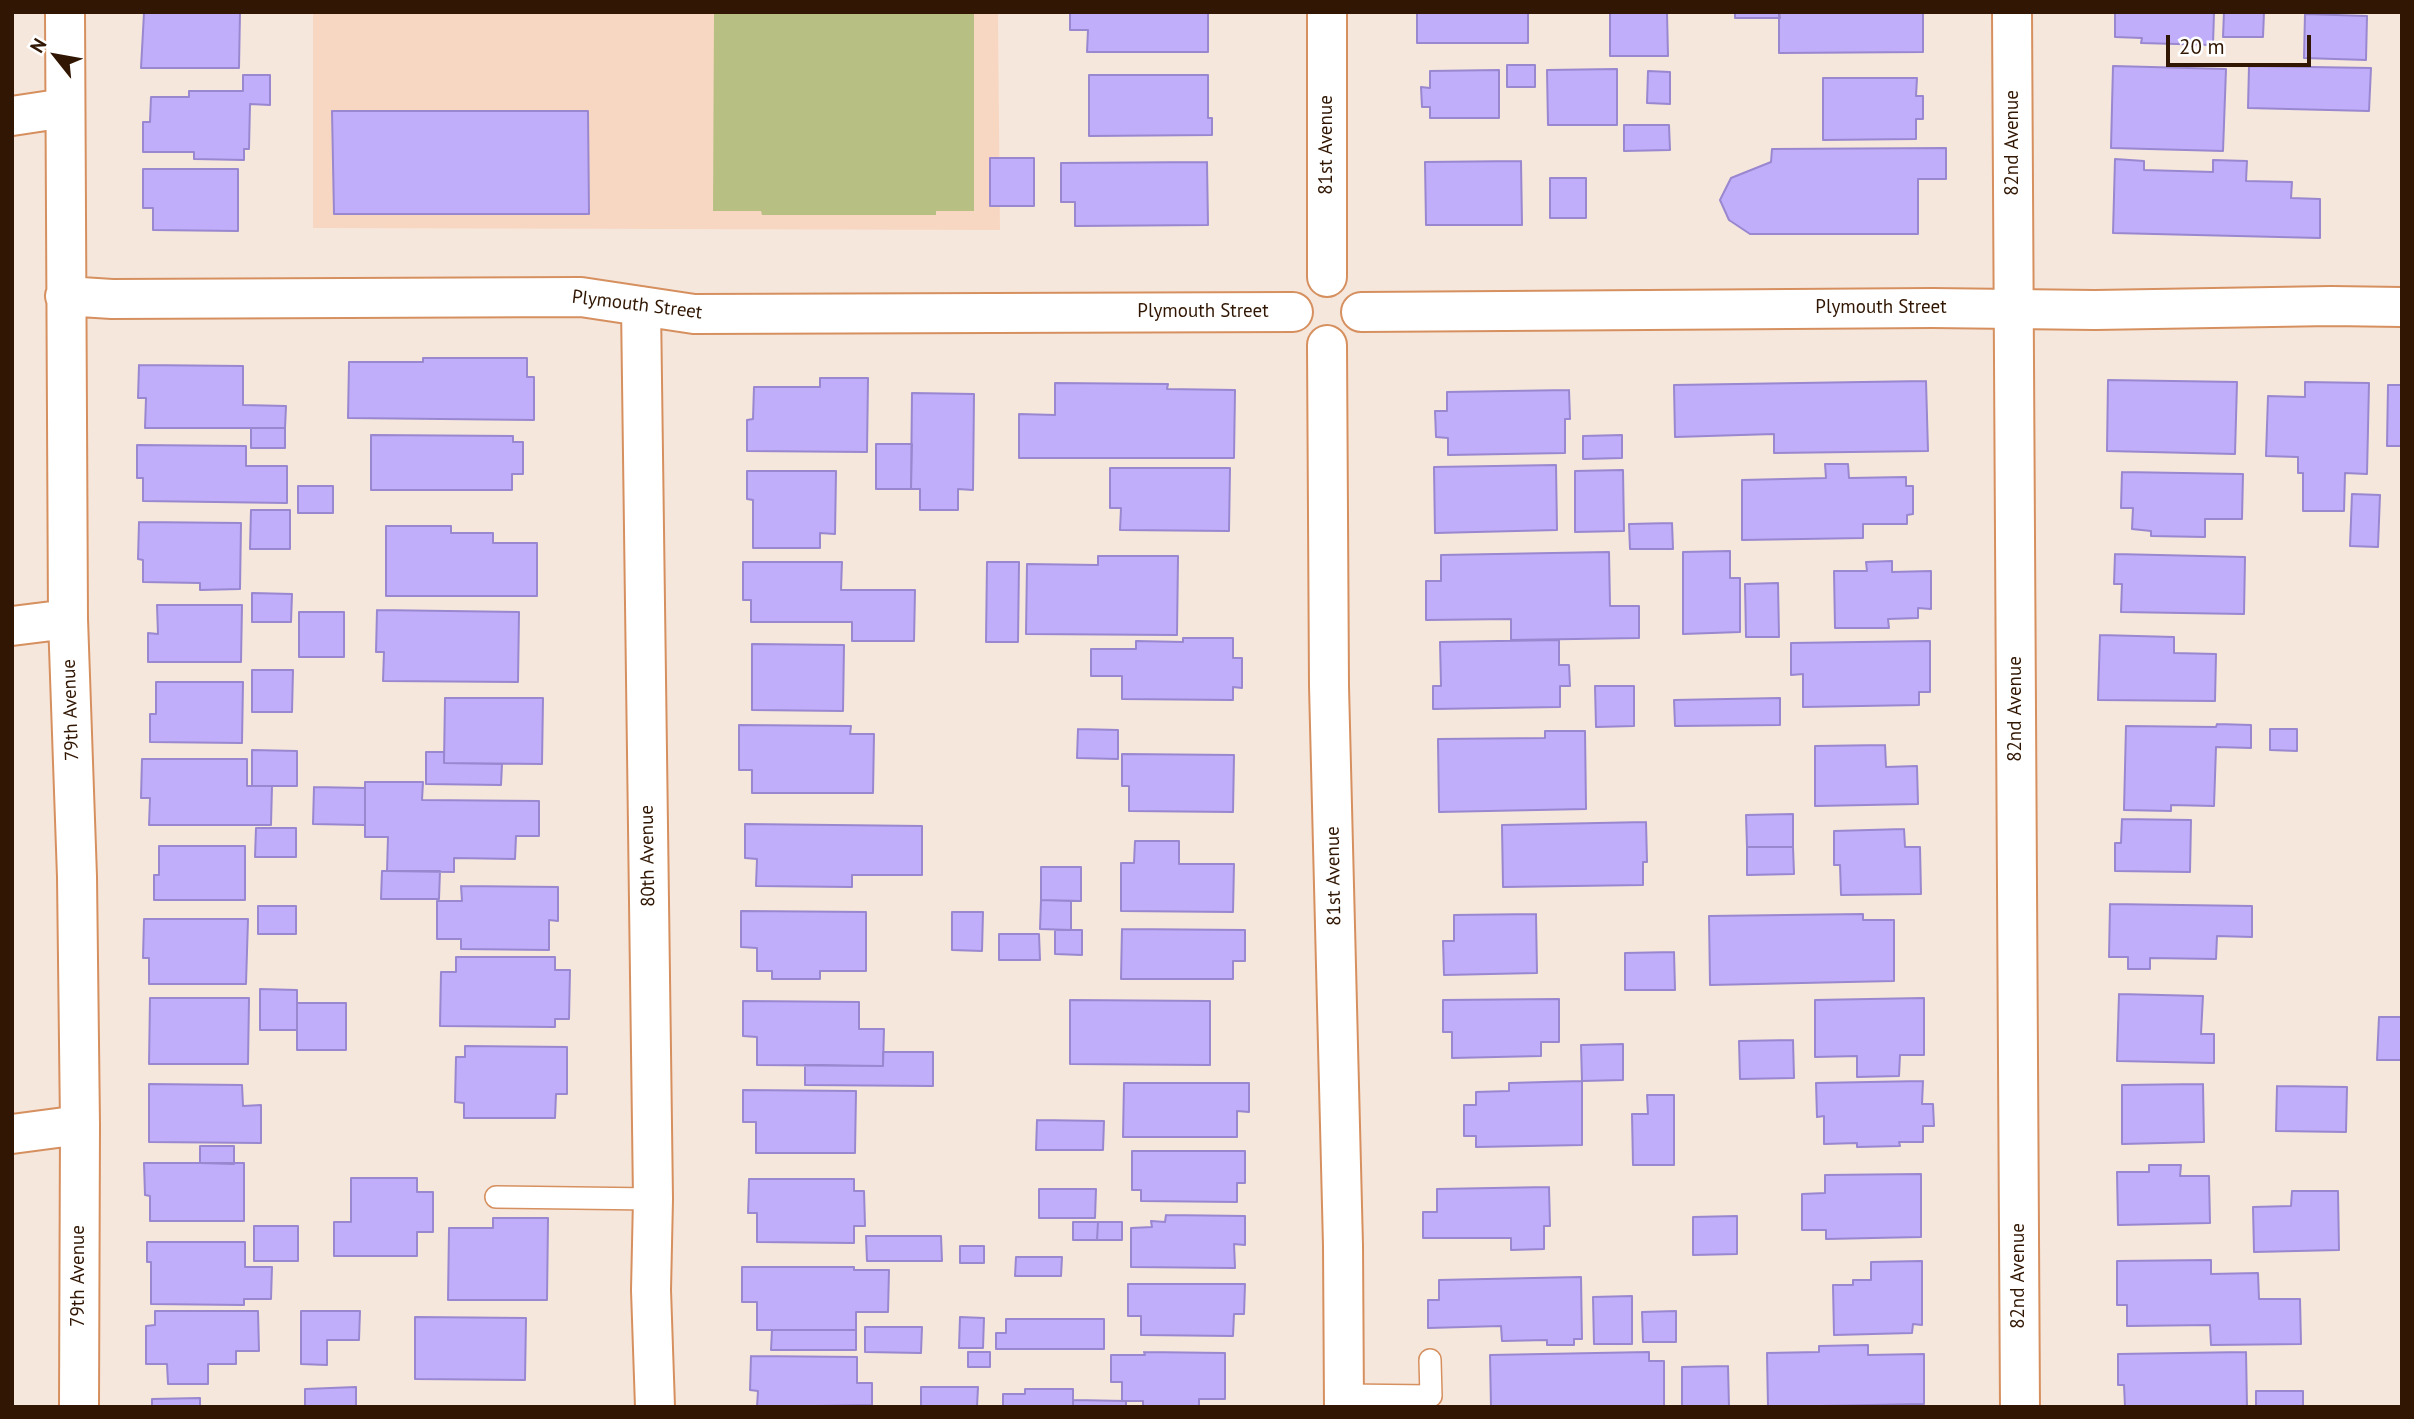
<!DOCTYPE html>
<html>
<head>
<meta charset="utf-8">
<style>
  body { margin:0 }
  #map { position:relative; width:2414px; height:1419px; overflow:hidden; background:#f6e7dd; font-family:"PT Sans",sans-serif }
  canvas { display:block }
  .frame { position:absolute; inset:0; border:14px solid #311703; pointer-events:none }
  .north { position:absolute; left:21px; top:21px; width:70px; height:70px; -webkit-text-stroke:5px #fff; paint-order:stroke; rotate:301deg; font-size:19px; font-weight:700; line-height:28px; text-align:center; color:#311703 }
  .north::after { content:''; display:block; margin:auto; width:24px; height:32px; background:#311703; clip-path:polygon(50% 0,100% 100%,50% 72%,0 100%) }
  .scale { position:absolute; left:2166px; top:35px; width:145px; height:32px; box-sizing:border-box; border:4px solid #311703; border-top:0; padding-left:9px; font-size:21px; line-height:24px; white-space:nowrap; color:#311703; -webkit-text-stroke:5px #fff; paint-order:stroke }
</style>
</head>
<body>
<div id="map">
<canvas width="2414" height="1419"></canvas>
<div class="frame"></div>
<div class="north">N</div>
<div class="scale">20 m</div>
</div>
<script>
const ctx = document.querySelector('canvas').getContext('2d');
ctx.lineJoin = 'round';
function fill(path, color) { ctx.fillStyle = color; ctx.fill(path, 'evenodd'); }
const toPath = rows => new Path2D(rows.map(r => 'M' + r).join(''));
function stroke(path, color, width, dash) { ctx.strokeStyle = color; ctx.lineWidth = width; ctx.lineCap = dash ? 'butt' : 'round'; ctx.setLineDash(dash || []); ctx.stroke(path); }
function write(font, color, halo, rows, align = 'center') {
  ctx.font = font + ' "PT Sans",sans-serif'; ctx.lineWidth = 6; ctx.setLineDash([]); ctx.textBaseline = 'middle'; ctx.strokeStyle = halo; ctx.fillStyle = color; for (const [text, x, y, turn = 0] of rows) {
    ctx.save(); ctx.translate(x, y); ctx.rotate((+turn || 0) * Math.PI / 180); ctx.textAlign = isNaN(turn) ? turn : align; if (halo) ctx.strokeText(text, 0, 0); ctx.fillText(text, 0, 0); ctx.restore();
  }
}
const built = toPath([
  [313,12,998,12,1000,230,313,228]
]);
const green = toPath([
  [714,12,974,12,974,211,936,211,936,215,762,215,761,211,713,211]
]);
const building = toPath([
  [1070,12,1208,12,1208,52,1087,52,1088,30,1070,30,1070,12],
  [1417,12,1528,12,1528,43,1417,43,1417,12],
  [1610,12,1667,12,1668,56,1610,56,1610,12],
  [1735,12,1779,12,1780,18,1735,18,1735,12],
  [1779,12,1923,12,1923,52,1779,53,1779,12],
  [2115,12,2214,12,2213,45,2141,43,2142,38,2115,37,2115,12],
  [2224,12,2264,12,2263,37,2223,37,2224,12],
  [144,13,240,13,239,68,141,68,144,13],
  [2305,14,2367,16,2366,60,2304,58,2305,14],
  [1507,65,1535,65,1535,87,1507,87,1507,65],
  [2113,66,2226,69,2223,151,2111,148,2113,66],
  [2249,66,2371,68,2369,111,2248,108,2249,66],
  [1617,69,1617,125,1548,125,1547,70,1617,69],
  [1499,70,1499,118,1430,118,1430,107,1422,107,1421,87,1430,88,1430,71,1499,70],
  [1648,71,1670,72,1670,104,1647,103,1648,71],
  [243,75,270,75,270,105,250,104,249,149,244,149,244,160,194,159,194,152,143,152,143,122,150,122,151,97,189,97,189,91,243,91,243,75],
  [1089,75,1208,75,1208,118,1212,118,1212,135,1089,136,1089,75],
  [1823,78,1917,78,1916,96,1923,96,1923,119,1916,119,1916,139,1823,140,1823,78],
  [332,111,588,111,589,214,334,214,332,111],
  [1624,125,1669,125,1670,150,1624,151,1624,125],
  [1946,148,1946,179,1918,179,1918,234,1750,234,1729,220,1720,200,1731,178,1771,162,1772,149,1946,148],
  [990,158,1034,158,1034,206,990,206,990,158],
  [2115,159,2144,161,2144,170,2213,172,2213,160,2247,161,2246,181,2292,182,2291,198,2320,199,2320,238,2113,233,2115,159],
  [1521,161,1522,225,1426,225,1425,162,1521,161],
  [1207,162,1208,225,1075,226,1075,202,1061,202,1061,163,1207,162],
  [143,169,238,169,238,231,153,230,153,208,143,208,143,169],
  [1550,178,1586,178,1586,218,1550,218,1550,178],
  [423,358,527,358,527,377,534,377,534,420,348,418,349,362,423,362,423,358],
  [139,365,243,366,243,405,286,406,285,428,145,428,146,398,138,398,139,365],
  [820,378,868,378,867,452,747,451,747,420,753,419,754,387,820,387,820,378],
  [2108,380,2237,382,2235,454,2107,451,2108,380],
  [1926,381,1928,451,1774,453,1774,434,1675,437,1674,385,1926,381],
  [2305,382,2369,383,2367,474,2345,473,2344,511,2303,511,2303,473,2298,473,2298,457,2266,456,2268,396,2305,397,2305,382],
  [1055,383,1168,384,1167,389,1235,390,1234,458,1019,458,1019,414,1055,415,1055,383],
  [2388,385,2402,385,2402,446,2387,446,2388,385],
  [1569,390,1570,419,1565,419,1565,453,1448,455,1448,438,1436,437,1435,411,1447,411,1447,392,1569,390],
  [912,393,974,394,973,490,958,489,958,510,920,510,920,489,911,489,912,393],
  [251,428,285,428,285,448,251,448,251,428],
  [371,435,513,436,513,442,523,442,523,474,512,474,512,490,371,490,371,435],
  [1622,435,1622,458,1583,459,1583,436,1622,435],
  [876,444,912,444,911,489,876,489,876,444],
  [137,445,246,446,246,466,287,466,287,503,143,501,143,478,137,478,137,445],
  [1825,464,1848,464,1849,478,1906,477,1906,486,1913,486,1913,514,1907,515,1907,524,1863,524,1863,538,1742,540,1742,480,1826,478,1825,464],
  [1556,465,1557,530,1435,533,1434,467,1556,465],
  [1110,468,1230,468,1229,531,1120,530,1121,508,1110,508,1110,468],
  [1623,470,1624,531,1575,532,1575,471,1623,470],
  [747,471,836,471,835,534,820,533,820,548,753,548,753,500,747,499,747,471],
  [2122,472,2243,474,2242,519,2205,519,2205,537,2151,536,2151,531,2132,529,2133,508,2121,508,2122,472],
  [298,486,333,486,333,513,298,513,298,486],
  [2352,494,2380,495,2378,547,2350,546,2352,494],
  [251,510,290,510,290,549,250,549,251,510],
  [139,522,241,523,240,589,200,590,200,583,143,582,143,560,138,559,139,522],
  [1672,523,1673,549,1630,549,1629,524,1672,523],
  [386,526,451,526,451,533,493,533,493,543,537,543,537,596,386,596,386,526],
  [1730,551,1730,578,1740,578,1740,632,1683,634,1683,552,1730,551],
  [1609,552,1610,606,1639,606,1639,638,1511,640,1511,619,1426,620,1426,581,1441,581,1441,555,1609,552],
  [2115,554,2245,557,2244,614,2121,612,2122,584,2114,584,2115,554],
  [1098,556,1178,556,1177,635,1026,634,1027,564,1098,565,1098,556],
  [1892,561,1892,572,1931,571,1931,609,1918,608,1918,618,1888,619,1889,628,1835,628,1834,571,1867,571,1866,562,1892,561],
  [743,562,842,562,841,590,915,590,914,641,852,641,852,622,751,622,751,600,743,600,743,562],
  [987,562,1019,562,1018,642,986,642,987,562],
  [1778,583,1779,637,1746,637,1745,584,1778,583],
  [252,593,292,594,291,622,252,622,252,593],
  [157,605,242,605,241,662,148,662,148,633,158,634,157,605],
  [377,610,519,612,518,682,383,681,384,652,376,652,377,610],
  [299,612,344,612,344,657,299,657,299,612],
  [2100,635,2174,637,2174,653,2216,654,2215,701,2098,700,2100,635],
  [1183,638,1233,638,1233,658,1242,658,1242,688,1233,687,1233,700,1122,699,1122,676,1091,676,1091,649,1136,649,1136,641,1183,642,1183,638],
  [1559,640,1559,665,1569,665,1570,686,1560,686,1560,707,1433,709,1433,686,1441,686,1440,642,1559,640],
  [1930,641,1930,692,1919,692,1919,705,1803,707,1803,674,1791,675,1791,643,1930,641],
  [752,644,844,645,843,711,752,710,752,644],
  [252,670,293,670,292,712,252,712,252,670],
  [156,682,243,682,242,743,150,742,150,714,156,714,156,682],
  [1595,686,1634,686,1634,726,1596,727,1595,686],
  [445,698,543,698,542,764,444,763,445,698],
  [1780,698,1780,725,1675,726,1674,700,1780,698],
  [2217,724,2251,725,2251,748,2216,747,2214,806,2171,805,2171,811,2124,810,2126,726,2216,727,2217,724],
  [739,725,851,726,850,734,874,734,873,793,752,793,752,770,739,770,739,725],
  [1078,729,1118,730,1118,759,1077,758,1078,729],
  [2270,729,2297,729,2297,751,2270,750,2270,729],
  [1545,731,1585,731,1586,809,1439,812,1438,739,1545,738,1545,731],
  [1885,745,1886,767,1917,766,1918,804,1815,806,1815,746,1885,745],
  [252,750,297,751,297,786,252,786,252,750],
  [426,752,444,752,444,763,502,764,501,785,426,784,426,752],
  [1122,754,1234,755,1233,812,1129,811,1129,786,1122,786,1122,754],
  [142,759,247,759,247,786,272,786,271,825,149,825,150,798,141,798,142,759],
  [365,782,423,782,422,800,539,801,539,836,516,836,515,859,454,858,454,872,387,871,388,837,365,837,365,782],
  [314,787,365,788,365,825,313,824,314,787],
  [1793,814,1793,847,1747,847,1746,815,1793,814],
  [2122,819,2191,820,2190,872,2115,871,2115,843,2121,843,2122,819],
  [1646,822,1647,862,1643,862,1643,885,1503,887,1502,825,1646,822],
  [745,824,922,826,922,875,852,875,852,887,756,886,757,859,745,858,745,824],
  [256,828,296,828,296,857,255,857,256,828],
  [1904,829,1905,847,1920,847,1921,894,1841,895,1840,865,1834,865,1834,831,1904,829],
  [1135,841,1179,841,1179,864,1234,864,1233,912,1121,911,1121,863,1134,863,1135,841],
  [159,846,245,846,245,900,154,900,154,875,159,875,159,846],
  [1747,847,1793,847,1794,874,1747,875,1747,847],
  [1041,867,1081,867,1081,901,1041,900,1041,867],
  [382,871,440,871,439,899,381,899,382,871],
  [461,886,558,887,558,921,549,920,549,950,461,949,461,939,437,939,437,901,462,901,461,886],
  [1041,900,1071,901,1071,930,1040,929,1041,900],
  [2110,904,2252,906,2252,937,2217,936,2216,959,2150,958,2150,969,2128,969,2128,957,2109,957,2110,904],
  [258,906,296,906,296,934,258,934,258,906],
  [741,911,866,912,866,971,820,971,820,979,772,979,772,971,757,971,757,948,741,947,741,911],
  [952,912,983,912,982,951,952,950,952,912],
  [1536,914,1537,973,1444,975,1443,941,1454,941,1454,915,1536,914],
  [1863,914,1863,920,1894,920,1894,981,1710,985,1709,916,1863,914],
  [144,919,248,919,246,984,149,984,149,958,143,958,144,919],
  [1122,929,1245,930,1245,961,1233,961,1233,979,1121,979,1122,929],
  [1055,930,1082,930,1082,955,1055,954,1055,930],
  [999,934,1039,934,1040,960,999,960,999,934],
  [1674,952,1675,990,1625,990,1625,953,1674,952],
  [456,957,555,957,555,970,570,970,569,1019,555,1019,555,1027,440,1026,441,972,456,972,456,957],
  [260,989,297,990,297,1030,260,1030,260,989],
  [2119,994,2203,996,2201,1034,2214,1034,2214,1063,2117,1061,2119,994],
  [150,998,249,998,248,1064,149,1064,150,998],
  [1924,998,1924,1055,1900,1055,1899,1076,1857,1077,1857,1056,1815,1057,1815,1000,1924,998],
  [1559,999,1559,1042,1541,1042,1541,1056,1452,1058,1452,1032,1443,1032,1443,1000,1559,999],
  [1070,1000,1210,1001,1210,1065,1070,1064,1070,1000],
  [743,1001,859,1002,859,1029,884,1029,883,1066,757,1065,757,1037,743,1036,743,1001],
  [297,1003,346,1003,346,1050,297,1050,297,1003],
  [2379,1017,2402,1017,2402,1060,2377,1060,2379,1017],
  [1793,1040,1794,1078,1740,1079,1739,1041,1793,1040],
  [1623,1044,1623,1080,1582,1081,1581,1045,1623,1044],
  [465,1046,567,1047,567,1094,556,1094,555,1118,464,1118,464,1103,455,1102,456,1057,465,1057,465,1046],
  [883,1052,933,1052,933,1086,805,1085,805,1065,883,1066,883,1052],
  [1582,1081,1582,1145,1476,1147,1476,1136,1464,1136,1464,1105,1476,1105,1476,1092,1509,1091,1509,1083,1582,1081],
  [1923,1081,1922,1104,1933,1104,1934,1126,1923,1126,1923,1142,1899,1142,1900,1146,1857,1147,1857,1143,1824,1144,1824,1116,1817,1117,1816,1083,1923,1081],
  [1124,1083,1249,1083,1249,1112,1237,1111,1237,1137,1123,1137,1124,1083],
  [149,1084,242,1085,243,1106,261,1105,261,1143,149,1142,149,1084],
  [2203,1084,2204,1142,2122,1144,2122,1085,2203,1084],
  [2277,1086,2347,1087,2346,1132,2276,1131,2277,1086],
  [743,1090,856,1091,855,1153,756,1153,756,1122,743,1122,743,1090],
  [1647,1095,1674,1095,1674,1165,1633,1165,1632,1114,1648,1114,1647,1095],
  [1037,1120,1104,1121,1103,1150,1036,1150,1037,1120],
  [200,1146,234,1146,234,1164,200,1163,200,1146],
  [1132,1151,1245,1151,1245,1183,1237,1183,1237,1202,1141,1201,1141,1190,1132,1190,1132,1151],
  [144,1163,244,1163,244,1221,150,1221,150,1196,145,1195,144,1163],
  [2149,1165,2181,1165,2180,1176,2209,1176,2210,1223,2118,1225,2117,1172,2149,1172,2149,1165],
  [1921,1174,1921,1237,1826,1239,1826,1230,1802,1230,1802,1194,1825,1193,1825,1175,1921,1174],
  [351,1178,417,1178,417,1192,433,1192,433,1232,417,1232,417,1256,334,1256,334,1222,351,1222,351,1178],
  [749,1179,854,1179,854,1191,864,1191,865,1226,854,1226,854,1243,757,1242,757,1213,748,1213,749,1179],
  [1549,1187,1550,1226,1544,1226,1544,1249,1511,1250,1511,1238,1423,1238,1423,1212,1437,1212,1437,1189,1549,1187],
  [1039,1189,1096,1189,1095,1218,1039,1218,1039,1189],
  [2292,1191,2338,1191,2339,1250,2254,1252,2253,1207,2291,1206,2292,1191],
  [1166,1215,1245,1216,1245,1245,1234,1244,1235,1268,1131,1267,1131,1228,1152,1227,1151,1221,1165,1222,1166,1215],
  [1737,1216,1737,1254,1693,1255,1693,1217,1737,1216],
  [493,1218,548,1218,547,1300,448,1300,449,1228,493,1228,493,1218],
  [1073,1222,1098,1222,1097,1240,1073,1240,1073,1222],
  [1098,1222,1122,1222,1122,1240,1097,1240,1098,1222],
  [254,1226,298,1226,298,1261,254,1261,254,1226],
  [866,1236,941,1236,942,1261,867,1261,866,1236],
  [147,1242,245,1242,245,1267,272,1267,271,1299,244,1299,244,1305,151,1304,151,1262,147,1262,147,1242],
  [960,1246,984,1246,984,1263,960,1263,960,1246],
  [1016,1257,1062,1257,1061,1276,1015,1276,1016,1257],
  [2211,1260,2211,1274,2258,1273,2259,1299,2300,1299,2301,1344,2211,1345,2210,1325,2127,1326,2127,1305,2117,1305,2117,1261,2211,1260],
  [1922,1261,1922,1325,1913,1324,1912,1333,1834,1335,1833,1285,1853,1285,1853,1280,1871,1280,1871,1262,1922,1261],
  [742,1267,854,1267,854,1270,889,1270,888,1312,856,1312,856,1330,757,1330,757,1302,742,1302,742,1267],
  [1581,1277,1582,1339,1574,1339,1574,1345,1547,1345,1547,1340,1502,1341,1501,1326,1428,1328,1428,1300,1439,1300,1439,1280,1581,1277],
  [1128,1284,1245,1284,1244,1314,1234,1314,1233,1336,1141,1335,1141,1316,1128,1316,1128,1284],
  [1632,1296,1632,1344,1594,1344,1593,1297,1632,1296],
  [155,1311,258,1311,259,1351,236,1351,236,1364,208,1364,208,1384,168,1384,167,1364,146,1364,146,1326,155,1325,155,1311],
  [301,1311,360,1311,359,1340,327,1340,327,1365,301,1364,301,1311],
  [1676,1311,1676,1342,1643,1342,1642,1312,1676,1311],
  [415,1317,526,1318,525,1380,415,1379,415,1317],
  [960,1317,984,1318,983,1348,959,1348,960,1317],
  [1006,1319,1104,1319,1104,1349,996,1349,996,1333,1006,1333,1006,1319],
  [865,1327,922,1327,921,1353,865,1352,865,1327],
  [772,1330,856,1330,856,1350,771,1350,772,1330],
  [1868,1345,1868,1355,1924,1354,1924,1404,1768,1407,1767,1353,1819,1352,1819,1346,1868,1345],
  [968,1352,990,1352,990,1367,968,1367,968,1352],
  [1144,1352,1225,1353,1225,1399,1199,1399,1199,1407,1143,1407,1143,1401,1122,1401,1122,1382,1111,1382,1111,1355,1145,1355,1144,1352],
  [1649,1352,1649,1361,1664,1361,1664,1407,1491,1407,1490,1355,1649,1352],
  [2246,1352,2247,1407,2125,1407,2124,1385,2118,1385,2118,1354,2246,1352],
  [751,1356,857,1357,857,1383,872,1383,872,1405,757,1407,758,1391,750,1390,751,1356],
  [1728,1366,1729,1407,1682,1407,1682,1367,1728,1366],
  [356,1387,356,1407,305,1407,305,1389,356,1387],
  [921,1387,978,1387,977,1407,921,1407,921,1387],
  [1025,1389,1073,1389,1073,1407,1003,1407,1003,1394,1025,1394,1025,1389],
  [2256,1391,2303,1391,2303,1407,2256,1407,2256,1391],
  [200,1398,200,1407,152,1407,152,1399,200,1398],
  [1073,1400,1126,1401,1126,1407,1073,1407,1073,1400]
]);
const service = toPath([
  [496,1197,653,1199],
  [1344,1395,1431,1396,1430,1360]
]);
const minor = toPath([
  [65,12,68,619,77,877,80,1125,79,1407],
  [12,116,65,108],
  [1327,277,1327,12],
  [65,296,112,299,581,297,694,314,1293,312],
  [641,306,653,1199,651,1290,655,1407],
  [1361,312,1932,308,2095,310,2331,306,2402,307],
  [1327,345,1329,686,1343,1245,1344,1407],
  [12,626,68,619],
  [12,1134,80,1125]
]);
const tertiary = toPath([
  [2012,12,2020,1407]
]);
const streetNames = [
  ["82nd Avenue",2013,143,-90],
  ["81st Avenue",1327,145,-90],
  ["Plymouth Street",637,305,7],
  ["Plymouth Street",1881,308],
  ["Plymouth Street",1203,312],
  ["82nd Avenue",2016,709,-90],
  ["79th Avenue",71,710,-92],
  ["80th Avenue",648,856,-91],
  ["81st Avenue",1334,876,-91],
  ["79th Avenue",79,1276,-90],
  ["82nd Avenue",2019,1276,-90]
];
fill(built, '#f8d7c2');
fill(green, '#b7c082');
fill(building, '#c1aefb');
stroke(building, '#9987cf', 2);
stroke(service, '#d6905f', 24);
stroke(minor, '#d6905f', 42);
stroke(tertiary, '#d6905f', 42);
stroke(service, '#fff', 21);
stroke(minor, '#fff', 38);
stroke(tertiary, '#fff', 38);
write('19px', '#311703', '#fff', streetNames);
</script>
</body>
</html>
